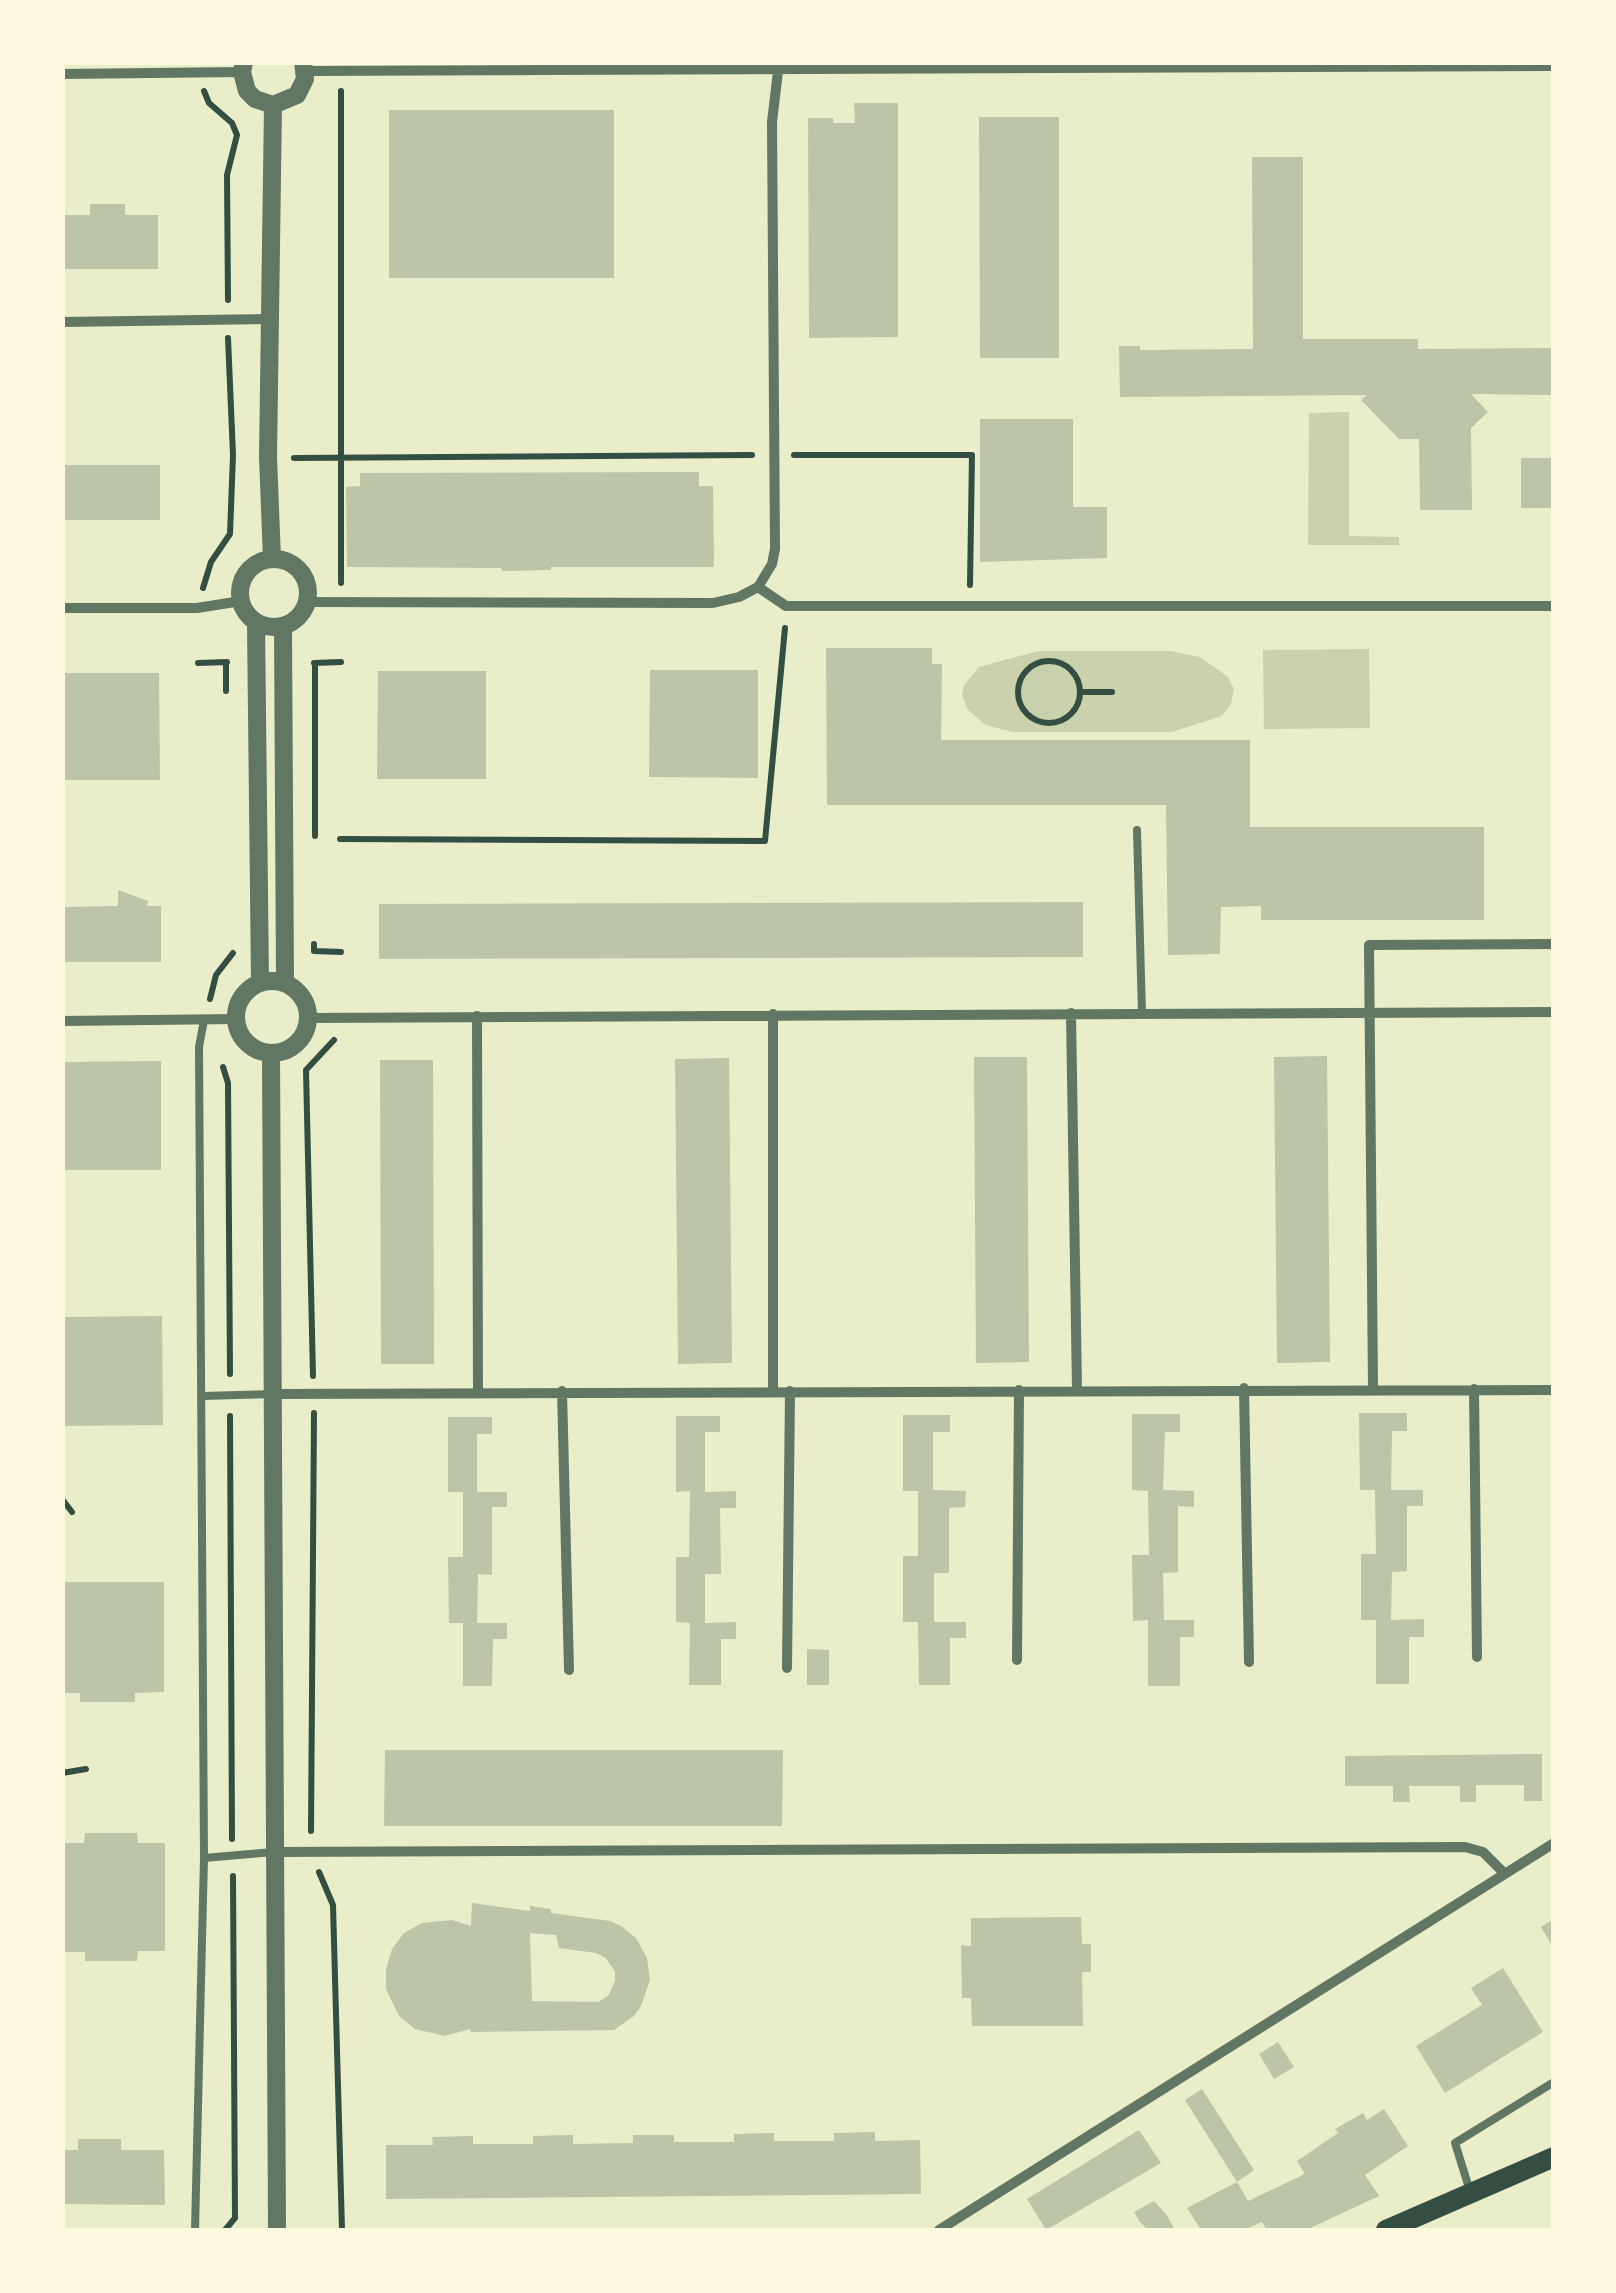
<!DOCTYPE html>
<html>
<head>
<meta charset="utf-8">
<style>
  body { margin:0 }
  #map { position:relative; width:1616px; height:2293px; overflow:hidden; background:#e9edc9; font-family:Commissioner,sans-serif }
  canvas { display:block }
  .frame { position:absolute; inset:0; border:65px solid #fefae0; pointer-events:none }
</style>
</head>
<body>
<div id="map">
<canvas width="1616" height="2293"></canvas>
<div class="frame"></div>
</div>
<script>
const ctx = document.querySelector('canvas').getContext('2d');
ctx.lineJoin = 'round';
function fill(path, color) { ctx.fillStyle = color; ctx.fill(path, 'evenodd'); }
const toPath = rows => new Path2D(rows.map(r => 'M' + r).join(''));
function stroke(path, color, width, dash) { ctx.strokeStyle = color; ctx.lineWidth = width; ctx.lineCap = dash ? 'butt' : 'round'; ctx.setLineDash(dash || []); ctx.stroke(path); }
const green = toPath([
  [1349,412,1349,536,1399,537,1399,545,1308,545,1309,413],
  [1369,649,1370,728,1264,729,1263,650],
  [1038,651,1171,651,1200,657,1228,677,1234,689,1231,704,1222,716,1172,732,1013,732,986,725,968,710,962,695,964,685,979,667]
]);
const building = toPath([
  [854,103,898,103,898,337,809,338,808,118,833,118,833,123,855,123],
  [389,110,614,110,614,278,389,278],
  [979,117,1059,117,1059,358,980,358],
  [1252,157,1303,157,1303,339,1418,339,1418,349,1554,348,1554,395,1471,394,1488,412,1471,428,1472,510,1420,510,1419,439,1399,439,1361,400,1367,395,1120,397,1119,346,1140,346,1140,350,1253,349],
  [90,204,125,204,125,215,158,215,158,269,62,269,62,215,90,215],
  [980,419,1073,419,1073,507,1107,507,1107,558,980,562],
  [1521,458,1554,458,1554,508,1521,508],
  [62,465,160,465,160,520,62,520],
  [699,472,699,486,713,486,714,567,551,567,551,570,502,571,501,568,347,567,346,487,360,486,360,473],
  [826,648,932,648,932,664,942,664,941,740,1250,740,1250,827,1484,827,1484,920,1261,920,1261,906,1221,907,1220,954,1168,955,1166,805,827,805],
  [650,670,758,670,758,778,649,777],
  [378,671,486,671,486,779,377,779],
  [62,673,159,673,160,780,62,780],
  [118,890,148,901,147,906,161,906,161,962,62,962,62,907,118,906],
  [1083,902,1083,957,379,959,379,904],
  [1327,1056,1330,1362,1277,1363,1274,1057],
  [974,1057,1027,1057,1029,1362,976,1363],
  [729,1058,732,1363,678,1364,675,1059],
  [380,1060,433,1060,434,1364,381,1364],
  [161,1061,161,1170,62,1170,62,1062],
  [162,1316,163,1425,62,1426,62,1317],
  [1359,1413,1407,1413,1407,1431,1392,1431,1391,1490,1423,1490,1423,1506,1407,1506,1407,1571,1392,1572,1391,1620,1424,1619,1424,1637,1409,1637,1409,1684,1376,1684,1376,1620,1361,1620,1361,1554,1376,1554,1375,1490,1360,1490],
  [1132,1414,1180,1414,1180,1432,1165,1432,1163,1490,1194,1491,1194,1507,1178,1506,1178,1572,1163,1573,1164,1620,1194,1620,1194,1637,1180,1637,1180,1686,1148,1686,1148,1620,1133,1621,1132,1555,1149,1555,1148,1491,1132,1490],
  [903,1415,950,1415,950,1432,933,1432,933,1490,966,1491,965,1507,949,1508,949,1573,934,1573,934,1622,966,1622,966,1638,950,1638,950,1685,919,1685,918,1622,903,1622,903,1556,918,1556,918,1491,903,1491],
  [676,1416,720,1416,720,1432,705,1432,705,1492,736,1491,736,1508,720,1508,721,1574,705,1574,705,1623,736,1622,736,1639,721,1639,721,1685,689,1685,690,1623,676,1622,676,1557,689,1557,690,1491,676,1492],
  [448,1417,492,1417,492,1434,477,1434,477,1492,507,1492,507,1507,492,1507,492,1575,478,1574,477,1623,507,1623,507,1639,493,1639,492,1686,463,1686,463,1623,449,1623,448,1557,463,1557,463,1492,448,1492],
  [62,1582,164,1582,164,1692,135,1693,135,1702,80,1702,80,1693,62,1693],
  [807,1649,829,1650,829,1685,807,1685],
  [385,1750,783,1750,782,1826,384,1826],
  [1542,1754,1542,1801,1524,1801,1524,1785,1476,1785,1476,1802,1460,1802,1460,1786,1409,1786,1410,1802,1393,1802,1393,1786,1345,1786,1345,1756],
  [85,1833,137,1833,138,1843,165,1843,165,1951,138,1951,137,1961,85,1961,85,1952,62,1952,62,1843,84,1843],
  [472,1903,530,1911,530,1906,551,1909,551,1913,610,1921,621,1926,636,1938,647,1958,650,1980,641,2006,634,2016,614,2030,471,2032,470,2029,445,2036,415,2029,399,2016,386,1989,386,1969,392,1949,404,1933,422,1923,452,1920,471,1926],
  [530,1933,556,1935,559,1948,596,1953,606,1958,615,1972,615,1981,608,1996,598,2002,532,2001],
  [1081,1917,1082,1944,1091,1944,1091,1972,1082,1972,1083,2026,972,2026,971,1998,962,1998,961,1945,971,1946,971,1918],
  [1554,1919,1554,1949,1541,1927],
  [1503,1968,1543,2032,1445,2093,1416,2046,1482,2005,1471,1988],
  [1278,2042,1294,2067,1274,2079,1259,2054],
  [1202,2089,1254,2170,1237,2182,1185,2100],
  [1384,2109,1408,2146,1365,2175,1379,2196,1306,2230,1267,2230,1262,2222,1244,2230,1201,2230,1187,2208,1237,2182,1248,2201,1305,2174,1297,2161,1338,2133,1335,2129,1363,2113,1367,2120],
  [1139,2130,1161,2163,1046,2230,1027,2199],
  [875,2132,875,2141,920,2140,921,2194,386,2199,386,2145,433,2145,432,2137,473,2136,473,2144,533,2144,533,2136,573,2135,573,2144,633,2143,633,2135,674,2135,674,2142,734,2142,734,2134,774,2133,774,2141,834,2141,834,2133],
  [78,2139,121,2139,121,2150,164,2150,165,2205,62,2204,62,2150,78,2150],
  [1154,2201,1166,2214,1175,2230,1148,2230,1140,2222,1134,2212]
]);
const path = toPath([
  [204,91,209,103,232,123,237,135,227,175,228,300],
  [341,91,341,583],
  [794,455,972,455,970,585],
  [294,458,752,455],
  [203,588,211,562,230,534,233,455,228,338],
  '1018 692a31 31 0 1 1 62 0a31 31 0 1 1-62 0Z',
  [226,662,226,691],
  [198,663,227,662],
  [314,663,341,662],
  [1080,692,1112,692],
  [315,836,315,663],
  [340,839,765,841,785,628],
  [314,944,314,951,341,952],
  [210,999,216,975,233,953],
  [223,1067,228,1083,230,1374],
  [313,1376,306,1070,334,1040],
  [230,1416,232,1839],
  [62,1499,72,1512],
  [62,1773,86,1769],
  [311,1831,314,1413],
  [319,1872,333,1905,342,2230],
  [225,2230,235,2218,233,1876]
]);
const service = toPath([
  [1137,830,1142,1014],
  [203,1396,274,1394],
  [204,1858,273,1852],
  [1470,2191,1455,2143,1554,2082],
  [195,2230,204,1858,199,1047,204,1020]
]);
const minor = toPath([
  [305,71,1554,66],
  [62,74,242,72],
  [62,322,270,319],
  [758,587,786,606,1554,606],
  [307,602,713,603,739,597,758,587,772,564,775,549,772,122,779,63],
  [62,608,197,608,241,601],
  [1071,1013,1077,1390],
  [773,1014,773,1392],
  [477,1016,478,1393],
  [307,1018,1554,1012],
  [62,1021,235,1019],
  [1244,1388,1249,1662],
  [1373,1389,1369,945,1554,944],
  [1474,1389,1477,1657],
  [562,1391,569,1670],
  [274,1394,1554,1390],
  [1017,1660,1019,1390],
  [787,1668,790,1391],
  [273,1852,1465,1847,1483,1852,1505,1874],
  [939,2230,1554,1843]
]);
const tertiary = toPath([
  [244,62,242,72,247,91,255,99,273,105,297,95,305,79,303,62],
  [272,559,268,457,273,105],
  '240 593a34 34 0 1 1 68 0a34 34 0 1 1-68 0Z',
  [256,623,260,983],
  [283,626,285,983],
  '236 1017a36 36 0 1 1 72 0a36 36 0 1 1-72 0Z',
  [271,1053,277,2230]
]);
const secondary = toPath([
  [1386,2230,1554,2157]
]);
fill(green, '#cad2ad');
fill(building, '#bcc5a7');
stroke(path, '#344e41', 6);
stroke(service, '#617663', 8);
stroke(minor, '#617663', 10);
stroke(tertiary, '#617663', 18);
stroke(secondary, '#344e41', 20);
</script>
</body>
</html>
